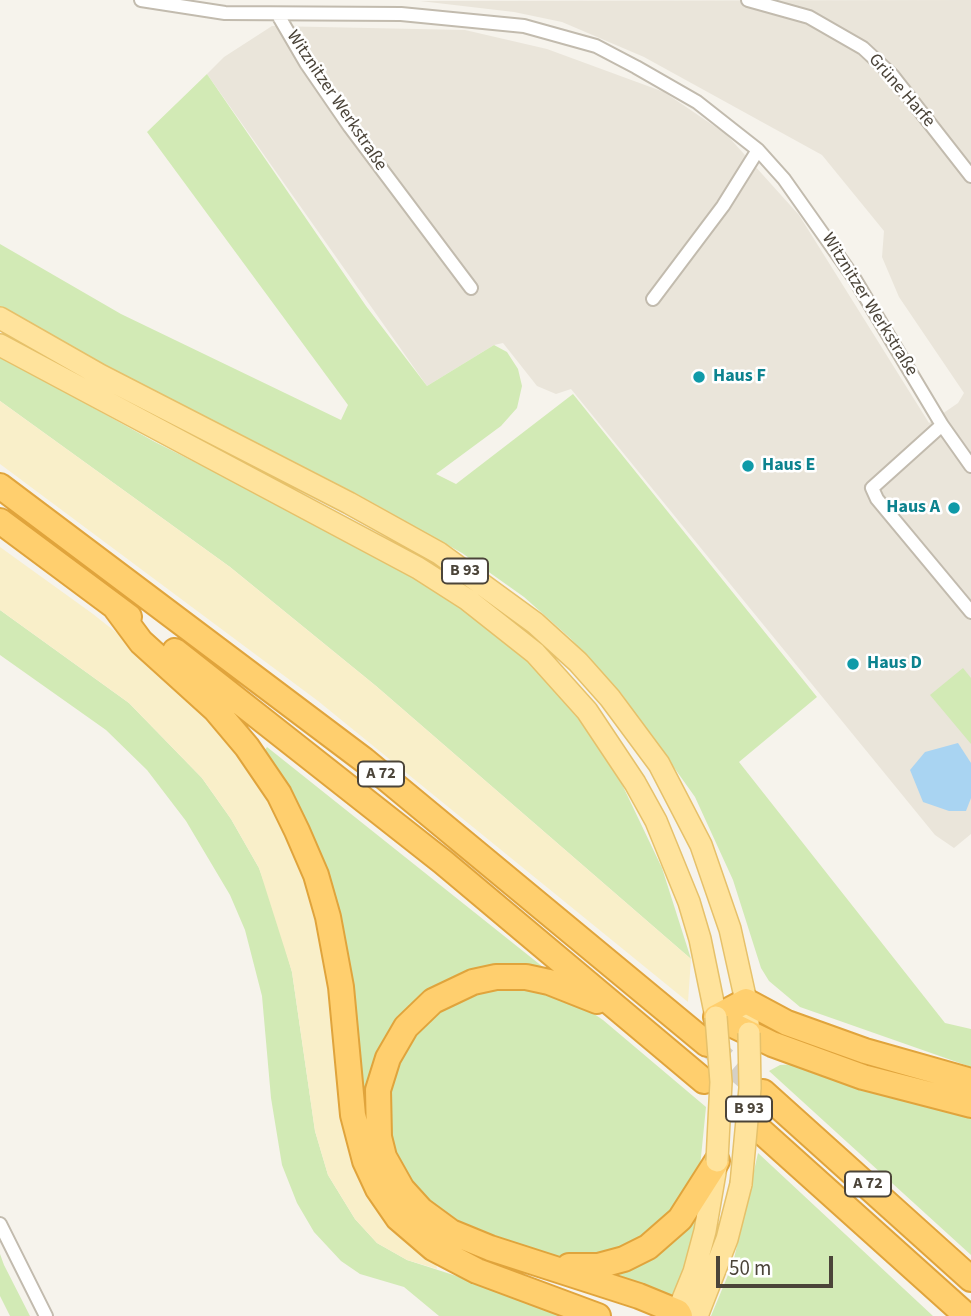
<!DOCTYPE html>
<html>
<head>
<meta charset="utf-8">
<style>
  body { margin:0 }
  #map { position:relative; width:971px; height:1316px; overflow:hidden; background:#f6f3ec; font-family:"Source Sans 3",sans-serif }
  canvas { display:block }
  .scale { position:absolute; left:716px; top:1256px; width:117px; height:32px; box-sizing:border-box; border:4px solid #4b4439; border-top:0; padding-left:9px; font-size:21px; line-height:24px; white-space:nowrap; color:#4b4439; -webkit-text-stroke:5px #fff; paint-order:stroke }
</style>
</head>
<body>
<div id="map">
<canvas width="971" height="1316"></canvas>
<div class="scale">50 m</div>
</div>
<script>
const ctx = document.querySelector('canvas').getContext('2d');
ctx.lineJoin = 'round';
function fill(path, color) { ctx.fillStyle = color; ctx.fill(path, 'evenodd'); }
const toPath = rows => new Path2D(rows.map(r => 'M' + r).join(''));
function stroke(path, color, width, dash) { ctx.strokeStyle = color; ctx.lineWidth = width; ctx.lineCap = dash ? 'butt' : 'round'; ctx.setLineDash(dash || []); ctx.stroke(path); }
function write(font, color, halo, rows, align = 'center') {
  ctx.font = font + ' "Source Sans 3",sans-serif'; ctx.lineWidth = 5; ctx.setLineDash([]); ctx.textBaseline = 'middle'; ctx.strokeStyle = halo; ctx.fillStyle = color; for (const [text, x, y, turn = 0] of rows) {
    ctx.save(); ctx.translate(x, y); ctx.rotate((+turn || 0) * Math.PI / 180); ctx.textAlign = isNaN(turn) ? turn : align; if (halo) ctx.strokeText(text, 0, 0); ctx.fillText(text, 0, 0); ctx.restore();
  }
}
const residential = toPath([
  [971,0,971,834,954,848,935,835,571,389,556,394,537,386,503,343,494,345,427,386,207,74,224,57,272,26,465,30,547,49,664,92,726,134,799,215,929,423,958,403,964,393,899,297,882,257,884,231,822,155,644,57,562,22,514,12,420,1]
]);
const green = toPath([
  [207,74,366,306,427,386,494,345,507,352,518,369,522,386,517,408,501,426,436,474,456,484,573,394,817,697,739,762,945,1023,971,1029,971,1067,800,1007,769,981,761,968,733,880,695,797,621,693,570,638,524,597,462,553,357,494,60,342,0,306,0,244,121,314,341,420,348,405,147,132],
  [0,356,155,442,367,549,455,604,528,662,583,724,619,778,662,868,691,959,376,686,230,567,0,401],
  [0,610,129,703,202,778,231,819,259,868,274,909,292,972,315,1131,328,1175,355,1219,377,1243,407,1260,580,1316,439,1316,404,1287,360,1274,341,1261,314,1232,297,1203,282,1165,271,1098,262,996,245,930,230,895,186,821,147,770,106,730,0,655],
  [963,668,971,678,971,744,930,695],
  [267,747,543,967,541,972,416,1005,367,1135,349,984,263,753],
  [512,984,575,1001,603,1020,706,1107,700,1167,692,1190,658,1230,616,1252,561,1260,462,1228,415,1189,390,1144,385,1118,394,1065,418,1026,459,996],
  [796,1064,971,1113,971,1255,769,1071,780,1065],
  [758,1153,933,1316,711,1316,733,1263],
  [704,1201,676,1298,605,1273],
  [0,1254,4,1265,30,1316,10,1316,0,1296]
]);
const sand = toPath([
  [0,401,230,567,376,686,691,959,688,1002,318,701,0,464],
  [0,547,93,614,166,672,218,726,270,805,298,864,315,913,325,963,340,1113,350,1159,365,1190,435,1259,437,1269,407,1260,377,1243,355,1219,328,1175,315,1131,292,972,259,868,231,819,202,778,129,703,0,610]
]);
const water = toPath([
  [958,743,971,763,971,798,966,811,949,811,923,802,910,770,925,752]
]);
const highwayTunnel = toPath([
  [707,1044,763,1092]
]);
const street = toPath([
  [141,0,225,13,401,14,524,26,596,46,636,67,697,102,758,150,784,179,854,278,942,425,971,466],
  [748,0,809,17,863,48,892,75,971,176],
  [278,15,306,63,350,127,471,288],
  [653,299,723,206,758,150],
  [942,425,872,488,877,499,971,612],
  [0,1224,46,1316]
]);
const primary = toPath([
  [0,318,100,375,349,503,439,553,535,623,578,662,610,698,659,764,701,845,730,929,746,1001,749,1033],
  [0,345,418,568,468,600,535,653,587,711,635,783,656,821,689,902,700,939,716,1017],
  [676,1316,694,1272,705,1231,717,1161],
  [697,1316,727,1239,741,1184]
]);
const highway = toPath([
  [0,486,364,760,707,1044],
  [0,521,129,617],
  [115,607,141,642,215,709,247,747,279,794,297,831,316,875,328,917,341,987,353,1115,365,1161,378,1189,398,1218,433,1248,477,1271,598,1316],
  [175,651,443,862,704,1081],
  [597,1001,549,982,526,977,496,977,473,982,433,1001,406,1027,388,1058,378,1090,379,1137,384,1157,402,1189,421,1210,451,1232,490,1248,639,1296,678,1312,680,1316],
  [716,1017,746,1001,787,1023,865,1051,971,1081],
  [716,1017,772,1044,863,1077,971,1105],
  [763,1092,971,1279],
  [762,1132,967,1316],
  [569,1266,598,1266,624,1259,648,1247,680,1219,717,1161]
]);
const primaryBridge = toPath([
  [716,1017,721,1082,717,1161],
  [741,1184,750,1088,749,1033]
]);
const markers = [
  [699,377,7,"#0f9aa8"],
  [748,466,7,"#0f9aa8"],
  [954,508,7,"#0f9aa8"],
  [853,664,7,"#0f9aa8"]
];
const shields = [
  [465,571,46],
  [381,774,46],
  [749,1109,46],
  [868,1184,46]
];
const shieldNames = [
  ["B 93",465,571],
  ["A 72",381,774],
  ["B 93",749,1109],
  ["A 72",868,1184]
];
const streetNames = [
  ["Grüne Harfe",901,91,49],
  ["Witznitzer Werkstraße",336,101,56],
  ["Witznitzer Werkstraße",869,305,58]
];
const cultureNames = [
  ["Haus F",713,377],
  ["Haus E",762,466],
  ["Haus A",940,508,"right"],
  ["Haus D",867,664]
];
fill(residential, '#eae5da');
fill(green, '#d2eab5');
fill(sand, '#f9efc9');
fill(water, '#a9d4f2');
stroke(highwayTunnel, '#d4d0c8', 24, [24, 12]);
stroke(street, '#c2bbae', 16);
stroke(primary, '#e6c16a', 24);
stroke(highway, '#e0a43c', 28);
stroke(street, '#fff', 12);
stroke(primary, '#ffe39c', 21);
stroke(highway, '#ffcf6e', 24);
stroke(primaryBridge, '#e6c16a', 24, []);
stroke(primaryBridge, '#ffe39c', 21);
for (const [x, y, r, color] of markers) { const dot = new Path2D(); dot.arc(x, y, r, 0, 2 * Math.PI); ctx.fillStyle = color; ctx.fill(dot); stroke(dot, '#fff', 2.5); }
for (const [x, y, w] of shields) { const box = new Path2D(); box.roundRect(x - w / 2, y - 12.5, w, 25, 5); ctx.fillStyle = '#fff'; ctx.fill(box); stroke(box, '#4b4439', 2); }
write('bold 16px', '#4b4439', null, shieldNames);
write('18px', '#4b4439', '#fff', streetNames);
write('bold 18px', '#0d838f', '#fff', cultureNames, 'left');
</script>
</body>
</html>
